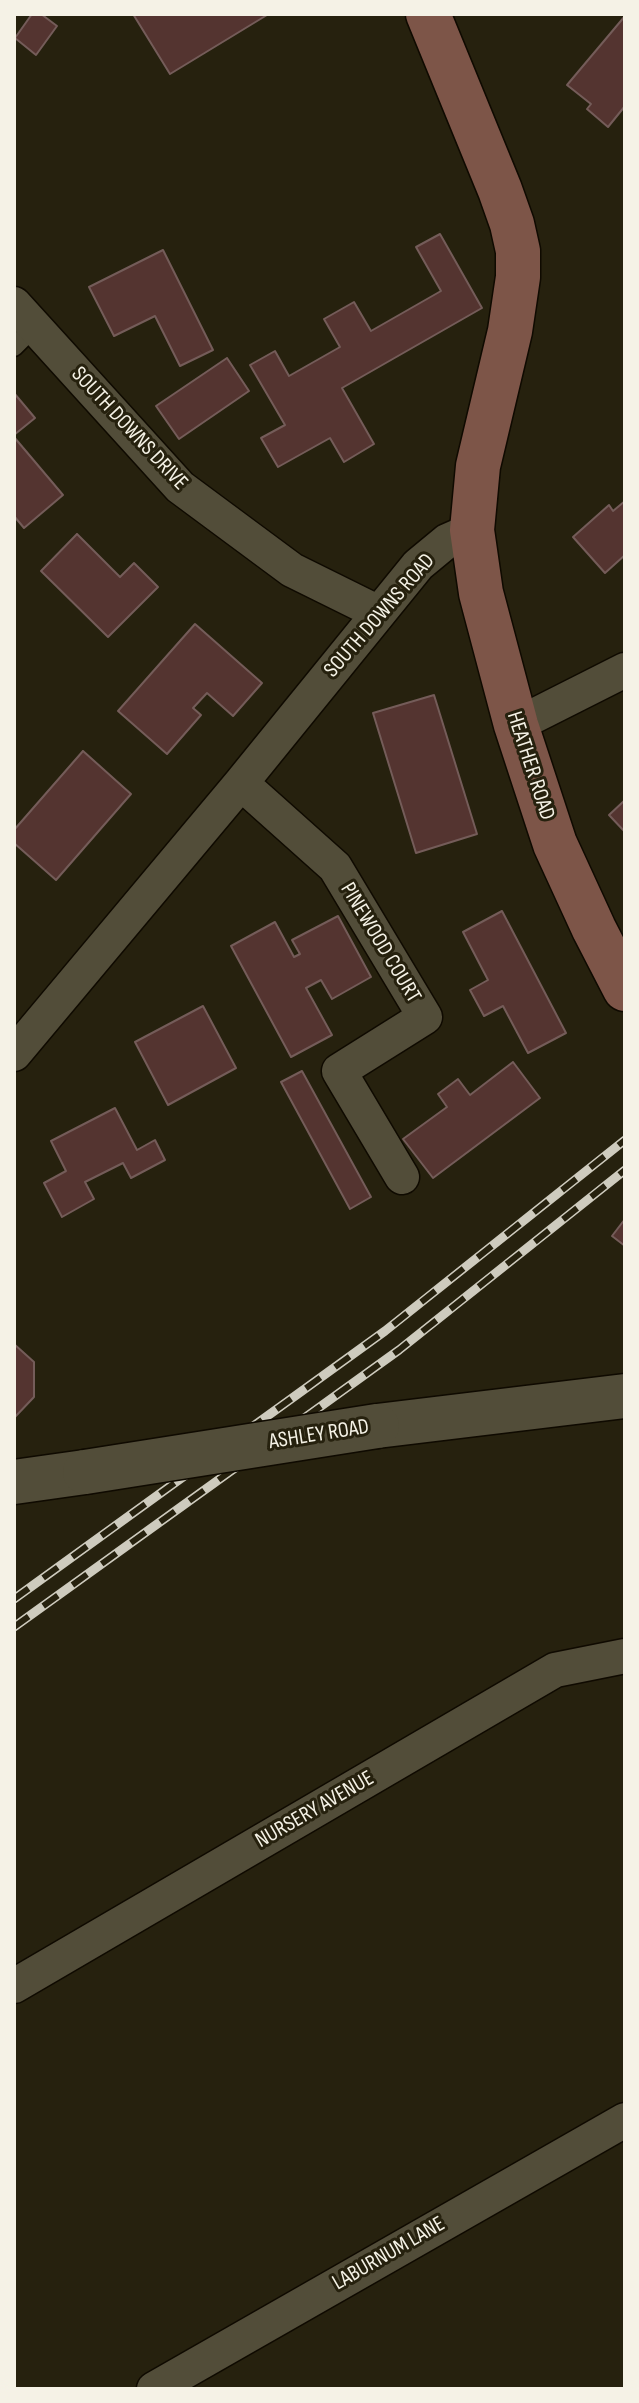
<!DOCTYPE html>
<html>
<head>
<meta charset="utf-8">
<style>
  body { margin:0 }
  #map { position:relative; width:639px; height:2403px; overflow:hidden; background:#26210e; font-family:"Sofia Sans Condensed",sans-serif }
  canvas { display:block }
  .frame { position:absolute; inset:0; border:16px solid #f5f2e6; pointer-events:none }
</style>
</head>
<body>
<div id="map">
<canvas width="639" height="2403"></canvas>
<div class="frame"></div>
</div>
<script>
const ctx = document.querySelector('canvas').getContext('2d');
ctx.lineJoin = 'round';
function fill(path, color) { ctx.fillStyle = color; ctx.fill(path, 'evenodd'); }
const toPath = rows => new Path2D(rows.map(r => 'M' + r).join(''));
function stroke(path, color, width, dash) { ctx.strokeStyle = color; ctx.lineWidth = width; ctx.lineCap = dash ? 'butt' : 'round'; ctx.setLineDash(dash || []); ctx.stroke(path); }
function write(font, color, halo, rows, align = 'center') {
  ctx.font = font + ' "Sofia Sans Condensed",sans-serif'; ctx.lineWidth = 6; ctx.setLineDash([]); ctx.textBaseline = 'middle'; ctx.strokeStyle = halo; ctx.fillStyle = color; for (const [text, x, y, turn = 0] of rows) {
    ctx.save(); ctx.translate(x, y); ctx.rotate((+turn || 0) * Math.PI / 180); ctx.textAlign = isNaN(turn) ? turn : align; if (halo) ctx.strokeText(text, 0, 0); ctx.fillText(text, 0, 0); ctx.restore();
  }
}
const building = toPath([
  [32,14,41,14,57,26,36,55,15,38,32,14],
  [133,14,266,14,267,15,170,74,133,14],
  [625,16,625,106,608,127,587,109,591,104,567,85,625,16],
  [440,234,482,308,342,388,374,444,344,462,330,438,278,467,261,438,285,425,250,365,275,351,289,376,340,347,324,319,354,302,371,331,441,291,416,247,440,234],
  [163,250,213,350,180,366,155,316,114,336,89,287,163,250],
  [227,358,249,391,179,439,156,406,227,358],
  [14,393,35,418,14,435,14,393],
  [14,437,63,495,24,528,14,516,14,437],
  [625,501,625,555,605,573,573,537,609,505,613,511,625,501],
  [77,534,120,577,134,563,158,587,108,637,41,571,77,534],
  [195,624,262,683,233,716,207,693,193,708,201,715,167,754,118,711,195,624],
  [434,695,477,834,416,853,373,713,434,695],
  [83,751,131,794,56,880,14,843,14,830,83,751],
  [625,800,625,832,609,815,625,800],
  [502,911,566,1033,528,1053,503,1006,484,1016,470,990,488,980,463,932,502,911],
  [338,916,371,977,332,999,321,980,306,988,332,1035,291,1057,231,946,275,922,294,957,300,954,292,940,338,916],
  [203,1006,236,1068,168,1105,135,1042,203,1006],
  [513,1062,540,1098,433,1178,403,1139,447,1107,438,1094,458,1079,470,1095,513,1062],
  [302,1071,371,1197,350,1209,281,1082,302,1071],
  [115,1108,137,1150,155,1140,165,1160,131,1178,123,1163,85,1182,94,1199,62,1217,44,1183,66,1171,51,1141,115,1108],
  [625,1219,625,1246,612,1236,625,1219],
  [14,1344,34,1362,34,1397,14,1418,14,1344]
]);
const service = toPath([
  [14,347,34,327]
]);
const minor = toPath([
  [14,304,180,487,292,570,379,613],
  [516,725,625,670],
  [241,783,335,867,425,1017,339,1071,402,1177],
  [14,1054,241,783,418,565,447,541,472,530],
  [14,1986,555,1670,625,1656],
  [154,2389,625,2120]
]);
const tertiary = toPath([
  [377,1426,625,1396],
  [14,1482,85,1472]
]);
const secondary = toPath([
  [428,14,500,190,512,224,518,251,518,277,510,331,478,466,472,530,481,593,516,725,555,844,594,929,625,989]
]);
const rail = toPath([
  [14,1599,385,1331,625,1140],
  [14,1627,399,1350,625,1170]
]);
const tertiaryBridge = toPath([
  [85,1472,377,1426]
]);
const streetNames = [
  ["SOUTH DOWNS DRIVE",129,429,47],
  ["SOUTH DOWNS ROAD",380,616,-49],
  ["HEATHER ROAD",530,766,72],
  ["PINEWOOD COURT",380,943,59],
  ["ASHLEY ROAD",319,1435,-9],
  ["NURSERY AVENUE",315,1810,-30],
  ["LABURNUM LANE",389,2254,-30]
];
fill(building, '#543430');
stroke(building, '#745c59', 2);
stroke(service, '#0f0a00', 21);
stroke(minor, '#0f0a00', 37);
stroke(tertiary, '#0f0a00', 47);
stroke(secondary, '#0f0a00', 47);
stroke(service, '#524d39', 18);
stroke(minor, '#524d39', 34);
stroke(tertiary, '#524d39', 44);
stroke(secondary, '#7d5548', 44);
stroke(rail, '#cecbbe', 9);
stroke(rail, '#26210e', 6, [18]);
stroke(tertiaryBridge, '#0f0a00', 47, []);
stroke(tertiaryBridge, '#524d39', 44);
write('22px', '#f5f2e6', '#26210e', streetNames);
</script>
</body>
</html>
